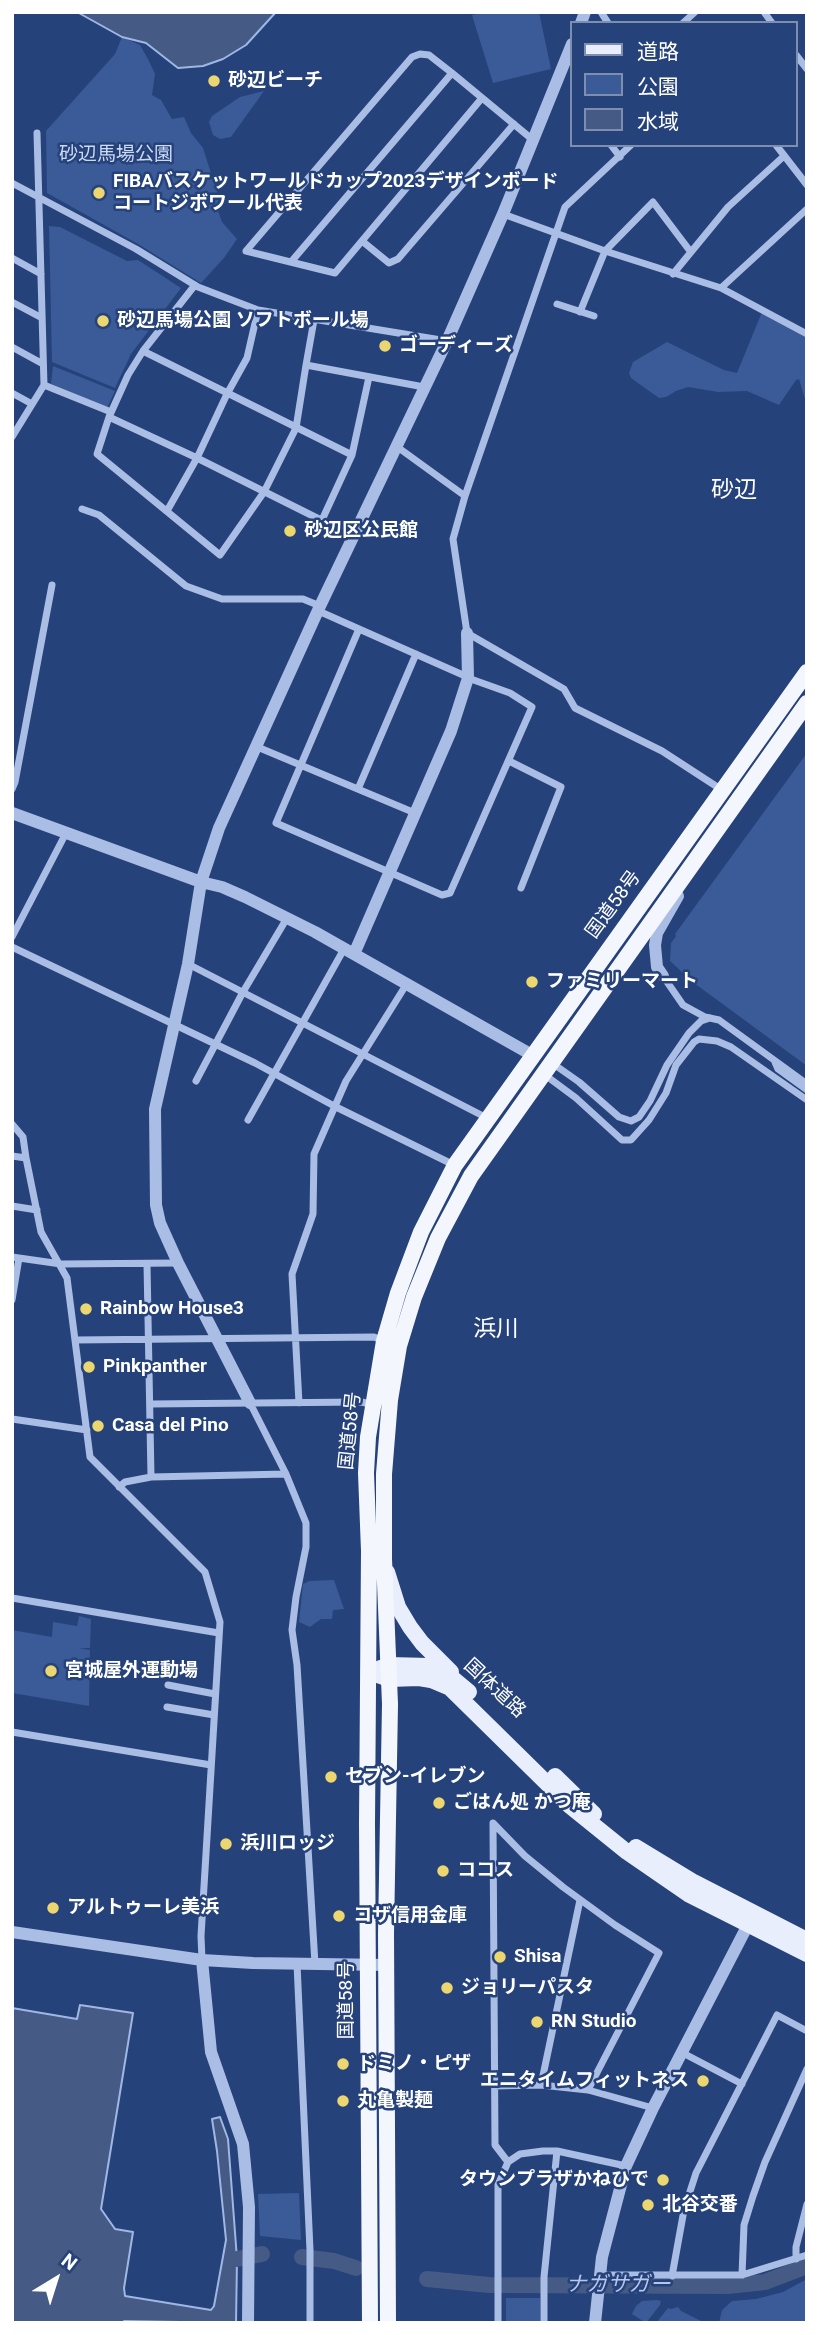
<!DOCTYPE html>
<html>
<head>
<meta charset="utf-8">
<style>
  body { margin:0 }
  #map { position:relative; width:819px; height:2335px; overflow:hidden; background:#26427a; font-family:Roboto,"Noto Sans JP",sans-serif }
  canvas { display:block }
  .frame { position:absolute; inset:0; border:14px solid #fff; pointer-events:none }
  .legend { position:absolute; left:570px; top:21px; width:228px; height:126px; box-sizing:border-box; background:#26427a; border:2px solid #7d8eaf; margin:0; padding:9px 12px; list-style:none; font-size:21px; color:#fff }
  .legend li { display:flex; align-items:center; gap:14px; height:35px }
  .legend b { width:35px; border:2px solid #7d8eaf }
  .north { position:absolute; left:21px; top:2244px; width:70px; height:70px; -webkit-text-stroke:5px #26427a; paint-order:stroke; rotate:38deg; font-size:19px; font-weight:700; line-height:28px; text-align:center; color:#fff }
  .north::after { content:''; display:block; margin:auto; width:24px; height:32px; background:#fff; clip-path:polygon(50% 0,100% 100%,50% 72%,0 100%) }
</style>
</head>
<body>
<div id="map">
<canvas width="819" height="2335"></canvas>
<div class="frame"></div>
<ul class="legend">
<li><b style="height:9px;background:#e9eefc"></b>道路</li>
<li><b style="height:19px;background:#3a5a98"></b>公園</li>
<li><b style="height:19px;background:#455a84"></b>水域</li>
</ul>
<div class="north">N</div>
</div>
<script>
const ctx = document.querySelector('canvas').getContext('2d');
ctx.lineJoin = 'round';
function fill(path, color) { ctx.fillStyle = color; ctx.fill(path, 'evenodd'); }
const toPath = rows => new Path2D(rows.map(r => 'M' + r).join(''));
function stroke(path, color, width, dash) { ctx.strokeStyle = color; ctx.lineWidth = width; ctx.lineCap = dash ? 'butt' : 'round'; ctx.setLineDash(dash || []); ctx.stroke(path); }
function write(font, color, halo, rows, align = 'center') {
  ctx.font = font + ' Roboto,"Noto Sans JP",sans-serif'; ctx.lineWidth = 5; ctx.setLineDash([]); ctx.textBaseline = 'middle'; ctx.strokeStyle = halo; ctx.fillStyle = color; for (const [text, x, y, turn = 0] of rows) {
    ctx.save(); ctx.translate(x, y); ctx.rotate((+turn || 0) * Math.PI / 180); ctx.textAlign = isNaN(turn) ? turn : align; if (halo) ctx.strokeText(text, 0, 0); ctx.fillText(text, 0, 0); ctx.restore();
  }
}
const green = toPath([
  [485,12,539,12,551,69,493,83,472,15],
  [122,37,140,45,148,59,155,74,152,95,161,100,172,119,184,117,191,133,203,148,219,198,217,208,222,222,237,239,224,258,201,283,138,244,47,193,46,131,115,54],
  [264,91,231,137,220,139,213,135,209,122,212,116,240,97],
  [49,226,60,227,127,261,138,260,181,288,131,354,115,388,52,362],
  [762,312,807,335,807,398,805,399,799,379,796,380,779,405,747,391,718,392,688,387,676,391,666,397,659,398,631,378,629,373,633,362,667,342,724,370,737,373],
  [53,366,115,391,107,408,51,384],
  [807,753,807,1066,694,983,670,961,671,943,676,936,675,934],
  [334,1580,344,1609,333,1610,332,1619,321,1619,310,1627,299,1622,303,1584,309,1581],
  [79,1616,91,1619,90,1648,79,1648,90,1650,89,1706,12,1693,12,1630,52,1637,53,1622,77,1626],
  [299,2193,301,2240,260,2236,258,2194],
  [807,2279,807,2323,719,2323,722,2310,732,2301,756,2299,783,2292],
  [506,2298,540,2298,540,2323,506,2323],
  [657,2300,661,2301,660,2305,646,2323,632,2314,636,2306,642,2301],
  [678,2307,681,2311,705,2323,656,2323,668,2308,671,2309]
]);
const water = toPath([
  [77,12,276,12,246,45,223,59,203,66,178,68,146,43,122,37,77,12],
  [80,2005,133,2013,101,2209,115,2229,133,2232,124,2288,125,2296,211,2310,214,2306,226,2240,217,2151,212,2119,220,2117,228,2139,237,2259,236,2323,124,2321,123,2323,12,2323,12,2008,77,2019,80,2005]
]);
const river = toPath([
  [302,2257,334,2261,356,2268],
  [237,2259,262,2254],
  [427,2279,489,2285,728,2286,765,2282,807,2266]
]);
const minor = toPath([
  [601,12,608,23],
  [764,12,772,23],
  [683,23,695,12],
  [796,55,807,69],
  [482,98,335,273,246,251,412,57,420,54,429,55,452,73,533,140],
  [611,145,620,157],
  [631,145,565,207,465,496,453,539,467,633,564,689,575,708,662,751,722,790],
  [776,145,807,185],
  [12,183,136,249,198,287,258,310,447,341],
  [503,214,605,251,721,288,807,334],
  [362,241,389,263,398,259,514,124],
  [12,258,41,274],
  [291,262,452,73],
  [673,274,728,207,784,156],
  [195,285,143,351,128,375,109,417,97,454,220,555,264,492,296,428,306,365],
  [721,288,807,209],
  [12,302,42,318],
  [557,304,594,316],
  [580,312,605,251,653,202,690,251],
  [314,320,306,365,424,387],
  [12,347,43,364],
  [143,351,352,455],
  [44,385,111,412],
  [12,393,32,404],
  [109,417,197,458,353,536],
  [12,437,44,385,37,133],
  [396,446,465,496],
  [82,509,99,515,186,586,222,599,303,599,320,606],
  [167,511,197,458,227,394,247,358,258,310],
  [322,520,352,455,369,377],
  [318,610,323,613,359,629,463,675,468,678,510,693,532,707,450,893,442,895,276,823,359,629],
  [255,746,415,813],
  [509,761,561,787,521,888],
  [12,789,15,782,52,585],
  [358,789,416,654],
  [12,937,66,833],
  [12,947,255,1063,336,1107,454,1165],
  [188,964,487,1118],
  [663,976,683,1005,705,1017,719,1020,807,1084],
  [775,1062,778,1069,807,1090],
  [552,1063,579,1082,619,1117,631,1121,639,1117,650,1101,667,1065,689,1033,701,1021,710,1018],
  [545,1075,576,1098,622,1140,631,1140,649,1120,666,1093,676,1065,694,1042,699,1039,717,1041,731,1047,807,1100],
  [196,1081,243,992,287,918],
  [248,1120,344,949],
  [12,1124,23,1137,26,1158,41,1232,67,1278,90,1457,205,1572,220,1622,201,1936,202,1960],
  [12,1156,26,1158],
  [12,1206,37,1210],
  [12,1257,61,1264,178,1263],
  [147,1264,151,1477,286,1474],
  [12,1300,19,1258],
  [75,1340,374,1337,384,1341],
  [250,1403,286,1474,306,1523,306,1547,296,1597,292,1630,297,1665,315,1964],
  [299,1403,292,1274,313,1214,314,1154,346,1081,406,985],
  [150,1404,362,1402,373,1405],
  [12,1419,87,1430],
  [119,1487,125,1482,151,1477],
  [12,1598,219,1633],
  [168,1685,215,1694],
  [167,1707,214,1715],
  [12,1732,211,1765],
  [297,1964,310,2250,310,2323],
  [681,2052,742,2084],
  [541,2085,580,1900],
  [494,2086,541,2085,588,2090,653,2108],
  [508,2162,520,2154,543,2151,557,2151,626,2166],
  [796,2259,796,2247,807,2204],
  [600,2275,742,2275,807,2255],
  [742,2275,744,2225,753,2196,765,2162,807,2069],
  [672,2276,684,2210,696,2173,777,2015,807,2031],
  [498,2323,498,2185,508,2162,495,2145,493,1823,525,1856,563,1887,615,1925,659,1953,588,2090],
  [544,2323,544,2277,557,2151]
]);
const tertiary = toPath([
  [581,23,585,12],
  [12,813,201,882,222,887,245,897,315,932,532,1055],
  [354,954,451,731,468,678,467,633],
  [663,976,657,967,655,945,657,933,678,896],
  [250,1403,178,1263,160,1223,156,1205,155,1109,188,964,201,882,219,828,320,606,447,341,503,214,572,44],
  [12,1932,202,1960,253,1963,387,1965],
  [202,1960,211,2052,243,2144,249,2207,248,2323],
  [595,2323,602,2257,626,2166,653,2108,752,1917]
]);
const primary = toPath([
  [387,1572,398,1607,410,1627,422,1643,451,1672],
  [378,1669,389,1665,429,1666,451,1677,469,1692],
  [369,1672,389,1679,419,1678,431,1680,450,1688,570,1806,627,1852,688,1894,807,1954],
  [555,1776,594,1814],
  [636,1847,692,1881,807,1940]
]);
const trunk = toPath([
  [370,2323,367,1823,369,1551,366,1473,368,1437,384,1341,398,1293,421,1232,455,1165,807,672],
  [388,2323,386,1933,390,1704,384,1559,384,1474,390,1400,399,1346,414,1297,438,1238,471,1176,807,703]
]);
const markers = [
  [214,81,7,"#ecd66f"],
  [99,193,7,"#ecd66f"],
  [103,321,7,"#ecd66f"],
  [385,346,7,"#ecd66f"],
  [290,531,7,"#ecd66f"],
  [532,982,7,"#ecd66f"],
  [86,1309,7,"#ecd66f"],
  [89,1367,7,"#ecd66f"],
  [98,1426,7,"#ecd66f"],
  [51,1671,7,"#ecd66f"],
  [331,1777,7,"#ecd66f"],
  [439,1803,7,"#ecd66f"],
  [226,1844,7,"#ecd66f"],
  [443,1871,7,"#ecd66f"],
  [53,1908,7,"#ecd66f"],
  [339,1916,7,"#ecd66f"],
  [500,1957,7,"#ecd66f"],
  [447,1988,7,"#ecd66f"],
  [537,2022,7,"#ecd66f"],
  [343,2064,7,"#ecd66f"],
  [703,2081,7,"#ecd66f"],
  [343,2101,7,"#ecd66f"],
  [663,2180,7,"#ecd66f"],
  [648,2205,7,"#ecd66f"]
];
const poiNames = [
  ["砂辺ビーチ",228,81],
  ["FIBAバスケットワールドカップ2023デザインボード",113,182],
  ["コートジボワール代表",113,204],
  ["砂辺馬場公園 ソフトボール場",117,321],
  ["ゴーディーズ",399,346],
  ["砂辺区公民館",304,531],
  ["ファミリーマート",546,982],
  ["Rainbow House3",100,1309],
  ["Pinkpanther",103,1367],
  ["Casa del Pino",112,1426],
  ["宮城屋外運動場",65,1671],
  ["セブン-イレブン",345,1777],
  ["ごはん処 かつ庵",453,1803],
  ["浜川ロッジ",240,1844],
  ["ココス",457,1871],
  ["アルトゥーレ美浜",67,1908],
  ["コザ信用金庫",353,1916],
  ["Shisa",514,1957],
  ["ジョリーパスタ",461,1988],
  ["RN Studio",551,2022],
  ["ドミノ・ピザ",357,2064],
  ["エニタイムフィットネス",689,2081,"right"],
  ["丸亀製麺",357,2101],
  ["タウンプラザかねひで",649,2180,"right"],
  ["北谷交番",662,2205]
];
const parkNames = [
  ["砂辺馬場公園",116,155]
];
const streetNames = [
  ["国道58号",614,905,-54],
  ["国道58号",351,1431,-84],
  ["国体道路",494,1689,43],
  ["国道58号",347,2000,-90]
];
const waterNames = [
  ["ナガサガー",618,2286]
];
const quarterNames = [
  ["砂辺",734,491],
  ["浜川",496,1330]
];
fill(green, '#3a5a98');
fill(water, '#455a84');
stroke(water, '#9eb7e4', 2);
stroke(river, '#455a84', 16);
stroke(minor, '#aabde4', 7);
stroke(tertiary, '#aabde4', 12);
stroke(primary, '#e9eefc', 16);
stroke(trunk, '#f4f6fe', 16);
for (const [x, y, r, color] of markers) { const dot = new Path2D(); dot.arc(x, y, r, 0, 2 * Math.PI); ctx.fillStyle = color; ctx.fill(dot); stroke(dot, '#26427a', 2.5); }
write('bold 19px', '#fff', '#26427a', poiNames, 'left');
write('19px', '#ccdaf3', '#26427a', parkNames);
write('19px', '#fff', '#26427a', streetNames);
write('italic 21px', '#b5c8ec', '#26427a', waterNames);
write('23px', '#fff', '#26427a', quarterNames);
</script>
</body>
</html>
